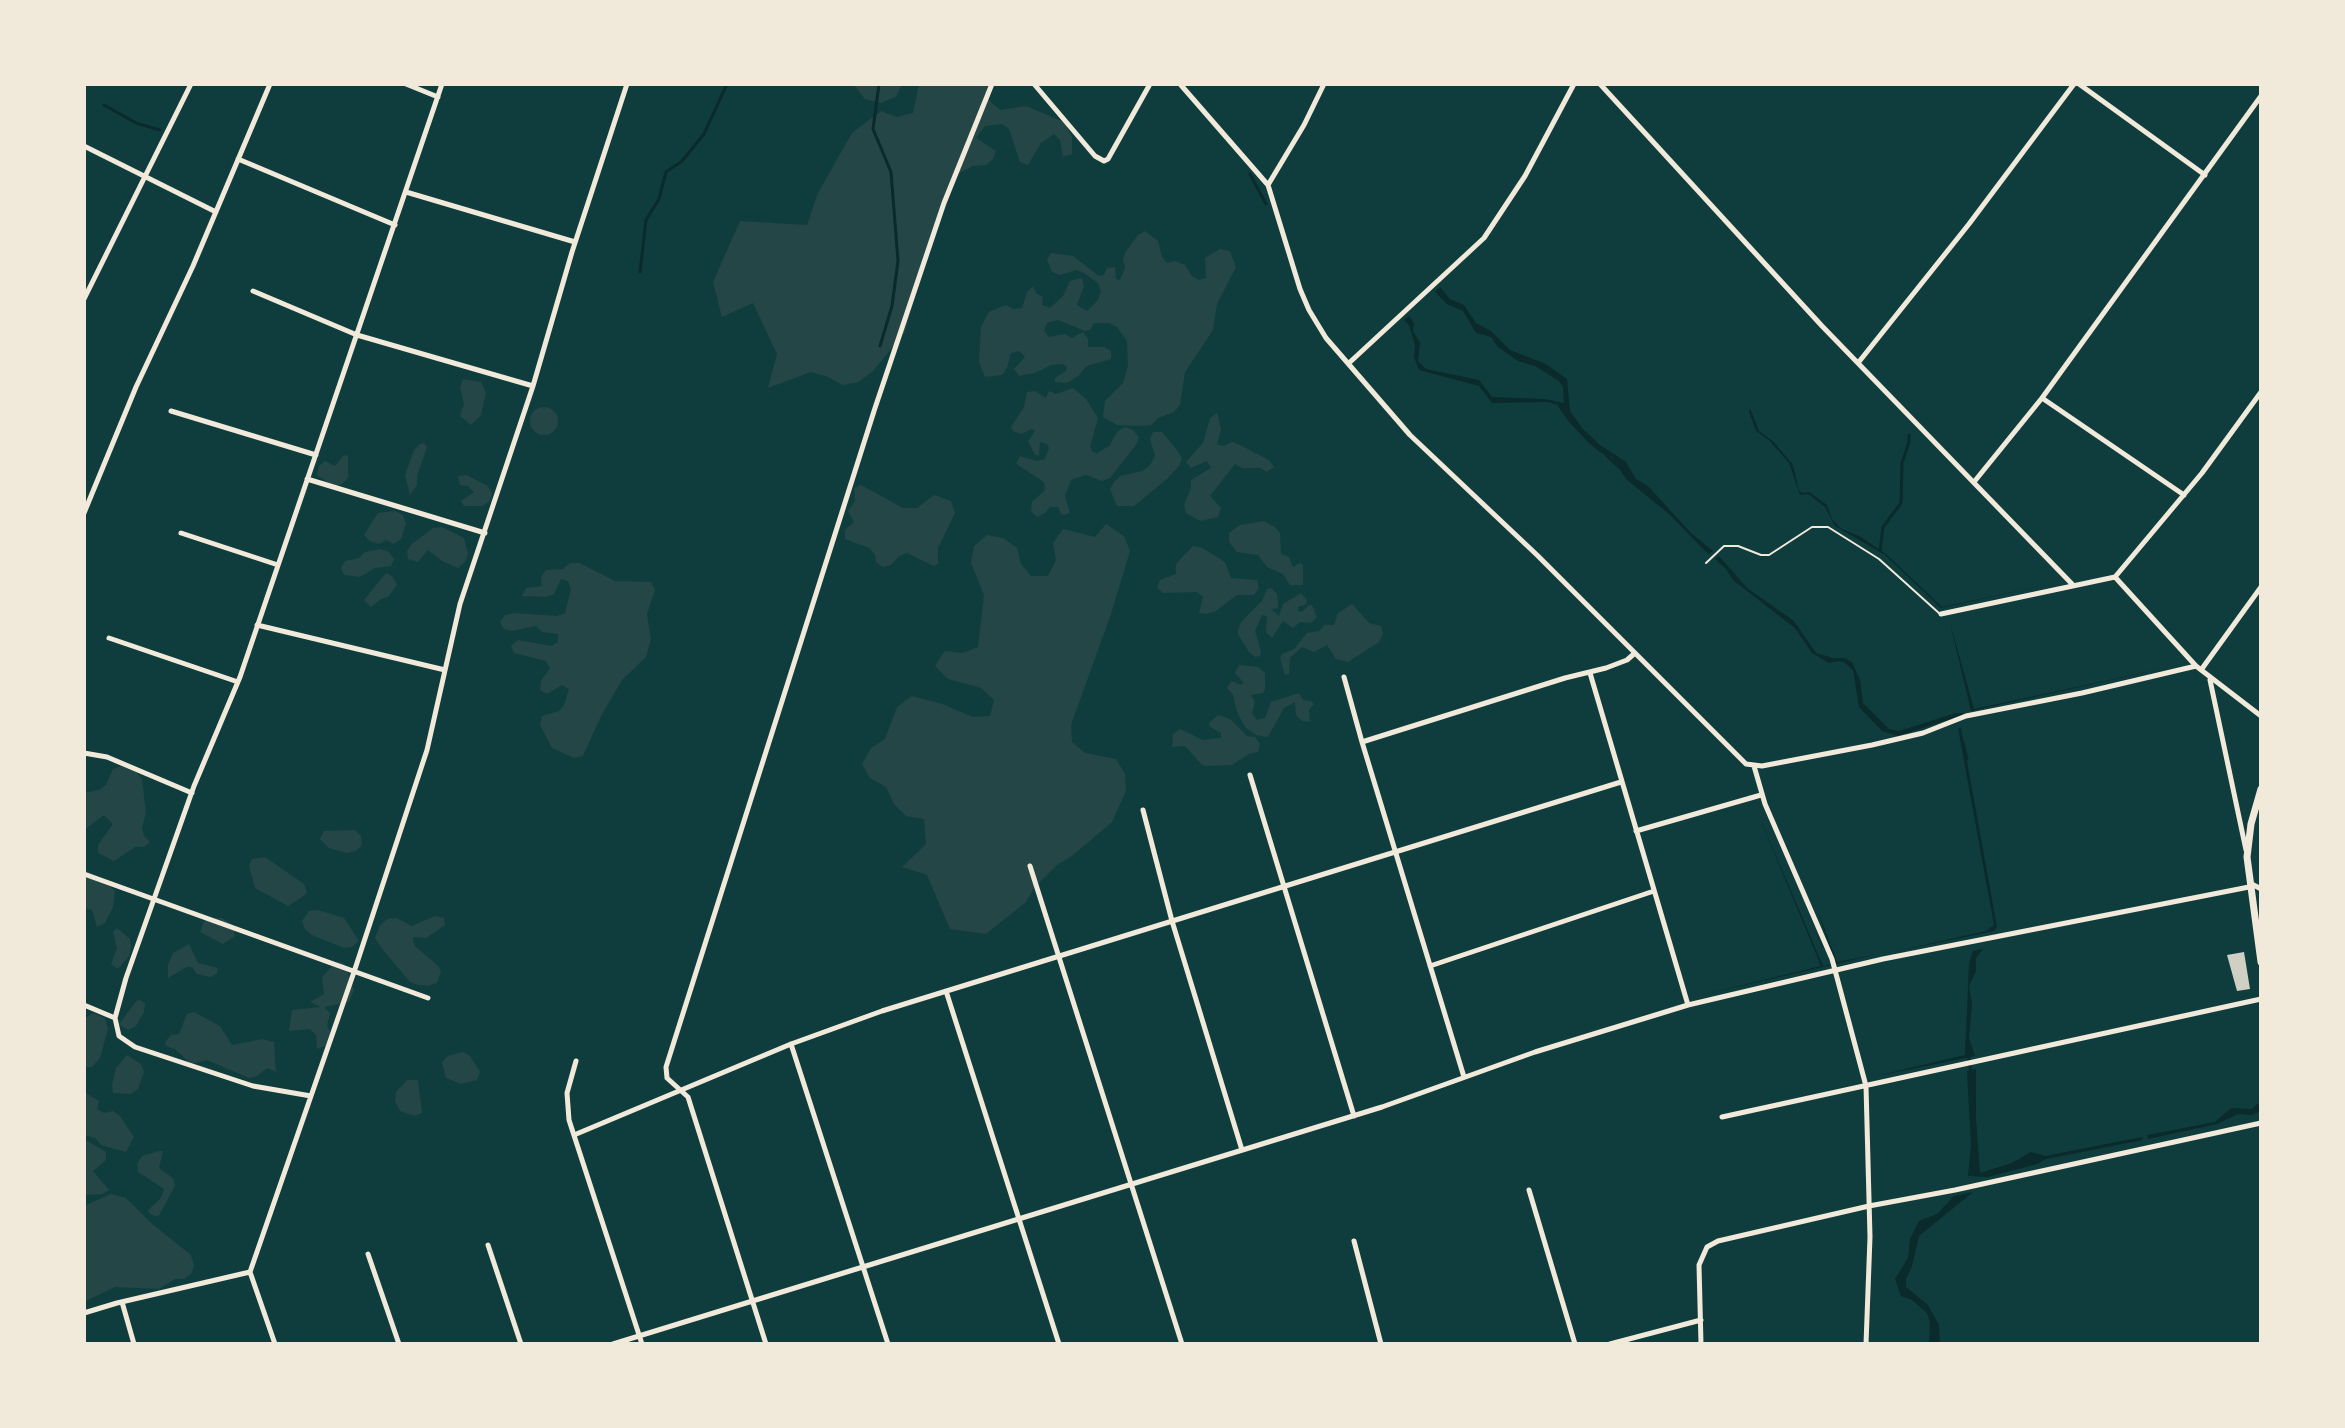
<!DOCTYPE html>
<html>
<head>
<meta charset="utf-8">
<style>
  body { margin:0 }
  #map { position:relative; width:2345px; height:1428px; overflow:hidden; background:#0f3d3e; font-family:Inter,sans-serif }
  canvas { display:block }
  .frame { position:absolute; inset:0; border:86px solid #f1e9da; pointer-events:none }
</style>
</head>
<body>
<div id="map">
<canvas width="2345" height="1428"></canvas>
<div class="frame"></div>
</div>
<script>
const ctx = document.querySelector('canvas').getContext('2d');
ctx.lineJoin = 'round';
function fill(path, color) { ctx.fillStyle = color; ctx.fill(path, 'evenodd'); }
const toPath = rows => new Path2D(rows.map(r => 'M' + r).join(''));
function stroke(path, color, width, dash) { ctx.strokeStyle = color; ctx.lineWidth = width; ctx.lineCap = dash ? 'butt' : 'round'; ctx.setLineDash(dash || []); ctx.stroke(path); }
const green = toPath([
  [853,84,902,84,896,97,880,103,865,99],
  [919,84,989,84,988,99,1000,110,1026,106,1064,122,1072,137,1072,154,1063,157,1060,140,1054,134,1041,143,1028,165,1020,162,1009,129,1002,124,985,126,976,138,996,151,993,159,986,165,973,166,958,174,923,267,905,332,873,371,859,382,843,385,828,377,811,372,768,388,777,354,753,303,722,317,713,282,740,221,807,225,818,193,852,133,881,111,897,117,913,113],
  [1145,231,1158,241,1162,257,1167,263,1175,261,1185,265,1192,276,1199,280,1206,278,1205,258,1220,249,1230,251,1236,267,1217,304,1213,330,1185,372,1180,405,1174,412,1158,418,1152,425,1144,426,1117,425,1103,417,1105,401,1123,383,1128,366,1127,341,1117,327,1109,323,1094,323,1090,330,1085,331,1058,320,1047,323,1044,331,1049,337,1065,334,1072,338,1083,332,1088,339,1088,347,1104,347,1111,351,1111,359,1087,366,1078,376,1067,383,1055,382,1055,378,1066,371,1067,367,1063,364,1051,365,1035,373,1019,376,1014,369,1025,357,1019,351,1011,353,1007,368,1002,375,985,377,979,362,981,327,989,312,1006,305,1013,309,1022,308,1027,292,1033,286,1036,293,1043,297,1042,305,1050,308,1063,296,1070,281,1082,278,1084,286,1077,305,1087,311,1098,300,1101,291,1098,283,1084,273,1076,270,1060,275,1052,272,1047,260,1051,253,1073,256,1099,276,1104,275,1107,268,1115,267,1116,279,1120,280,1125,268,1123,259,1126,251,1138,235],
  [463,379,481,382,486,393,481,415,471,425,460,416,464,404,460,387],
  [1073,388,1086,399,1098,418,1090,447,1093,452,1097,453,1109,446,1118,431,1125,427,1133,430,1139,437,1136,445,1110,478,1102,481,1086,475,1071,480,1065,496,1070,513,1062,515,1058,507,1050,507,1045,513,1037,517,1031,511,1032,502,1045,490,1044,482,1016,464,1020,456,1037,461,1045,459,1049,448,1047,444,1040,442,1039,455,1035,455,1028,441,1035,431,1032,429,1021,434,1013,431,1011,427,1024,407,1027,392,1035,391,1046,398,1049,391,1056,394],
  '530 421a14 14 0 1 1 28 0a14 14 0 1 1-28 0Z',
  [1217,413,1221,429,1217,445,1224,446,1232,442,1240,445,1269,460,1274,467,1267,472,1260,468,1242,468,1235,464,1210,496,1221,508,1218,517,1200,521,1186,513,1184,505,1191,488,1191,480,1211,468,1207,461,1191,468,1186,462,1203,443,1210,418],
  [1153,432,1162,432,1177,450,1182,458,1179,466,1167,479,1134,506,1117,506,1110,489,1114,482,1120,476,1143,471,1150,465,1155,456,1150,439],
  [424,443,427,447,417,476,417,485,410,495,405,475,414,450,420,444],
  [344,455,348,456,348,478,342,484,333,486,317,475,319,466,325,461,335,466],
  [466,475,488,486,492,493,490,501,482,506,464,506,461,501,474,492,468,486,460,485,458,476],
  [861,485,903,508,917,508,934,495,951,501,955,513,938,548,938,564,934,566,907,553,899,556,891,565,882,567,876,562,875,554,869,548,845,539,845,530,854,522,848,511,855,501,854,488],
  [395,511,403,515,406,523,401,539,394,544,386,540,379,544,370,541,364,535,378,513],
  [1264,521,1275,527,1280,533,1281,554,1289,557,1293,567,1300,563,1303,565,1303,585,1290,585,1283,574,1267,567,1258,555,1237,552,1229,542,1229,533,1240,525],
  [1106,524,1124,536,1130,551,1111,614,1071,725,1072,742,1085,753,1116,759,1125,774,1126,791,1112,822,1072,856,1057,865,1034,888,1026,902,986,934,950,929,927,875,902,867,926,844,924,819,906,816,894,804,886,787,870,778,862,764,871,748,885,739,897,707,912,696,942,704,973,717,990,716,994,700,981,688,948,679,935,666,945,651,962,653,978,647,984,595,971,563,974,546,987,535,1003,538,1017,548,1021,564,1031,576,1048,576,1056,560,1053,543,1063,529,1095,537],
  [442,527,464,538,468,554,465,562,458,568,442,561,428,550,418,562,408,559,407,551,412,544,433,528],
  [1193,546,1202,548,1225,562,1231,578,1257,580,1259,588,1254,595,1237,595,1216,611,1207,614,1199,613,1203,597,1197,592,1163,593,1157,588,1160,580,1176,574,1176,565,1181,558],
  [380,549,389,552,394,559,391,566,375,568,360,577,344,575,341,568,345,561,359,558,365,552],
  [570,563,579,563,615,581,651,582,655,590,647,614,651,639,646,657,622,680,601,716,583,756,574,758,552,748,540,725,542,716,559,711,564,705,569,689,562,685,547,694,540,690,541,681,550,668,546,661,514,653,511,646,518,640,552,646,558,642,558,634,542,632,536,626,512,631,504,629,500,622,505,615,514,613,557,616,565,613,571,589,568,581,561,579,554,594,546,597,522,596,526,588,542,586,541,577,546,570,563,569],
  [386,573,393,577,397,585,388,597,381,599,371,607,364,600],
  [1271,588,1277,594,1278,603,1278,608,1271,609,1279,616,1283,604,1301,593,1307,600,1306,604,1298,607,1298,611,1302,612,1308,606,1312,605,1317,617,1311,623,1300,622,1293,628,1283,621,1272,638,1266,632,1267,616,1262,615,1255,631,1261,651,1260,656,1255,657,1249,652,1238,634,1238,630,1241,622,1262,601,1267,589],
  [1352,604,1369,623,1381,626,1383,634,1379,642,1348,662,1336,659,1327,645,1314,652,1302,647,1290,658,1289,674,1285,675,1280,658,1282,654,1294,649,1307,633,1319,631,1325,625,1334,625,1338,613],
  [1239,665,1258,667,1265,673,1265,689,1263,693,1251,695,1255,702,1252,714,1257,720,1265,718,1271,702,1299,693,1303,700,1311,701,1314,704,1309,710,1310,722,1302,721,1296,715,1295,702,1284,708,1268,737,1256,735,1245,727,1237,712,1233,695,1227,688,1231,681,1242,685,1243,682,1235,673],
  [1218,715,1230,719,1247,736,1255,737,1260,744,1258,752,1249,754,1232,765,1206,766,1202,765,1185,746,1172,747,1173,734,1180,729,1203,740,1221,738,1221,733,1210,727,1209,723],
  [121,766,136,772,142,779,146,813,142,828,144,836,150,842,144,847,135,847,114,861,98,853,98,845,113,824,104,815,84,830,84,793,99,790,106,785,113,769],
  [355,830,361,836,362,845,356,851,347,853,329,848,320,839,324,831],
  [265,857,304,884,307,892,304,896,288,906,255,888,249,866,252,859],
  [87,871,102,879,115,891,113,907,105,923,97,927,92,910,84,908,84,874],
  [318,910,344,918,359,941,352,947,344,948,312,935,305,929,302,921,309,911],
  [435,916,444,918,445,925,426,938,413,937,414,945,439,967,441,971,437,983,428,986,418,985,410,982,380,946,375,938,380,925,387,919,396,918,412,926],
  [212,918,222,918,233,925,235,928,234,937,223,944,200,932,204,921],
  [117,928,130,939,131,948,129,956,118,969,111,964,117,948,113,932],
  [189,944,198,963,215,967,218,969,217,973,210,977,197,974,192,967,187,967,168,978,168,965,173,953],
  [336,962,344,963,354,990,349,1002,324,1007,330,1013,327,1026,333,1037,328,1045,317,1049,316,1035,310,1029,289,1031,292,1010,321,1007,310,1002,324,994,322,977],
  [138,999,145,1003,144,1012,136,1026,128,1030,119,1024],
  [194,1012,220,1026,232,1045,262,1039,274,1042,276,1072,267,1068,257,1076,249,1078,207,1060,191,1064,175,1049,166,1046,165,1042,171,1035,179,1034,187,1014],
  [93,1013,105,1018,108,1029,100,1058,92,1067,85,1067,84,1019],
  [463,1052,470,1056,480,1072,477,1080,461,1084,446,1078,442,1062,448,1056],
  [127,1055,141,1064,144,1072,138,1089,131,1094,113,1093,112,1085,116,1068],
  [407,1080,418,1080,422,1113,415,1116,400,1111,395,1101,396,1092],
  [84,1092,99,1101,97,1109,104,1113,113,1111,120,1116,134,1137,126,1152,101,1145,95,1138,84,1135],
  [84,1139,106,1152,106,1160,93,1171,109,1190,102,1194,84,1195],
  [159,1151,163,1151,159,1168,173,1178,175,1186,158,1217,150,1214,148,1210,161,1198,164,1189,138,1172,137,1164,142,1156],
  [111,1194,126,1198,151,1223,191,1255,194,1266,191,1274,184,1279,175,1279,159,1289,115,1287,84,1302,84,1206]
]);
const water = toPath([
  [1440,287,1450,299,1464,305,1476,323,1491,331,1510,350,1546,364,1567,379,1570,411,1583,429,1600,445,1626,462,1636,479,1648,486,1691,533,1713,551,1709,554,1703,549,1670,515,1626,479,1612,457,1600,452,1589,443,1570,423,1557,405,1548,402,1492,403,1479,386,1419,370,1414,357,1415,345,1409,325,1404,320,1409,316,1414,323,1413,331,1420,343,1418,361,1426,369,1479,380,1492,397,1545,399,1564,403,1563,387,1559,381,1535,366,1518,361,1498,347,1491,337,1476,333,1463,311,1447,304,1437,294,1435,291],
  [1750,408,1759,431,1773,441,1793,465,1799,491,1803,493,1809,492,1827,505,1832,519,1840,528,1861,537,1886,554,1942,607,2059,582,1941,608,1885,555,1835,526,1825,507,1808,494,1800,495,1789,463,1769,440,1756,431,1749,412],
  [1719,556,1747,588,1794,621,1816,653,1833,658,1844,658,1852,662,1860,680,1863,703,1889,729,1899,731,1956,713,1963,713,1963,715,1898,736,1882,731,1859,707,1853,670,1844,662,1838,661,1829,663,1812,653,1795,628,1734,581,1726,569,1715,559],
  [1949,619,1974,709,2179,665,1971,711],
  [1958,728,1961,728,1997,927,1994,931,1888,953,1986,931,1994,925],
  [1754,804,1823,966,1831,964,1830,959,1815,932,1835,962,1827,940,1818,911,1837,962,1878,954,1694,997,1821,966],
  [1983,949,1976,958,1976,971,1969,986,1972,1004,1969,1038,1975,1056,1872,1077,1965,1055,1969,964,1973,951],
  [1976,1069,1976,1119,1980,1173,2012,1163,2031,1152,2045,1156,2142,1137,2143,1140,2046,1159,2037,1164,1988,1177,1968,1176,1971,1145,1967,1071],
  [2261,1101,2261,1111,2251,1115,2238,1114,2217,1124,2148,1139,2147,1135,2215,1122,2231,1108,2252,1109],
  [1973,1192,1919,1236,1912,1266,1906,1279,1906,1287,1928,1305,1939,1325,1940,1344,1929,1344,1930,1322,1927,1313,1912,1300,1901,1296,1895,1279,1908,1258,1910,1239,1919,1221,1937,1214,1954,1196]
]);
const stream = toPath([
  [879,84,873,129,891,172,898,261,892,306,880,346],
  [104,105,136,123,160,130],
  [1250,174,1266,204],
  [640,272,646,220,659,199,666,172,682,161,704,134,727,84],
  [1605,454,1620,468],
  [1880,551,1883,527,1901,503,1902,463,1909,442,1909,435],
  [1963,743,1967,759],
  [1968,1053,1971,1074]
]);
const building = toPath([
  [2244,952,2250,989,2237,991,2227,955]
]);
const service = toPath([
  [1706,563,1724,546,1738,546,1761,555,1769,555,1812,527,1828,527,1879,559,1940,614]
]);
const minor = toPath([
  [406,84,438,97],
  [1034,84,1095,156,1104,161,1108,159,1150,84],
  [1180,84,1268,185,1300,289,1309,310,1326,338,1410,435,1537,555,1746,764,1762,766,1872,745,1923,733,1966,716,2082,693,2196,666],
  [1600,84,1822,326,2073,585],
  [2079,84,2205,175],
  [84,146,216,212],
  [238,159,395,225],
  [1268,185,1304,125,1324,84],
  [406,192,575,242],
  [253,291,357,335,533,386],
  [84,299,191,84],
  [1349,363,1484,238,1525,176,1574,84],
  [1858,363,1969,224,2074,84],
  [2042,398,2184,495],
  [171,411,316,455],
  [307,479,485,533],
  [1974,482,2042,398,2261,96],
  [84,513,136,387,193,266,270,84],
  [181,533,278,565],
  [2115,577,2196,666,2261,716],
  [1941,614,2115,577,2202,473,2261,392],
  [257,625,445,670],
  [109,638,238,682],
  [2201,670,2261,587],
  [1590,673,1688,1005],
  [1344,677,1362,742,1464,1077],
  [2210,680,2246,850],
  [1362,742,1565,678,1606,668,1627,660,1635,653],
  [84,753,107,757,192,793],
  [1754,766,1765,804,1832,959,1866,1086,1870,1237,1866,1344],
  [1250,775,1354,1116],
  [1143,810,1172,921,1242,1150],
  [1636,831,1761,795],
  [1030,866,1182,1344],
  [84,874,428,998],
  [2250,883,2261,889],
  [1430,966,1654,891],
  [946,991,1059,1344],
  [84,1005,115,1018,119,1036,135,1047,253,1086,311,1096],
  [115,1018,126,978,194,786,240,677,442,84],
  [791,1044,888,1344],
  [576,1061,567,1093,569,1120,642,1344],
  [1722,1117,2261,999],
  [574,1135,791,1044,882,1011,1621,782],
  [1529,1190,1575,1344],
  [1354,1241,1381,1344],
  [488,1245,521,1344],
  [368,1254,399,1344],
  [122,1302,134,1344],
  [84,1313,117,1303,250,1272],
  [275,1344,250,1272,354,972,427,750,460,604,533,386,572,252,627,84],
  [613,1344,1382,1107,1535,1052,1688,1005,1883,959,2249,887],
  [766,1344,688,1097,667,1078,666,1067,875,408,944,203,992,84],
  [1610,1344,1701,1320],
  [1701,1344,1699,1265,1707,1247,1718,1241,1869,1206,1955,1190,2261,1123]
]);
const primary = toPath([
  [2261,789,2251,824,2247,857,2261,962]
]);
fill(green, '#244646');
fill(water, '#0a2a2b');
stroke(stream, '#0a2a2b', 3);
fill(building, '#cfcfc3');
stroke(service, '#f1e9da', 2);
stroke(minor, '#f1e9da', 5);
stroke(primary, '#f1e9da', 7);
</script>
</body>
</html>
